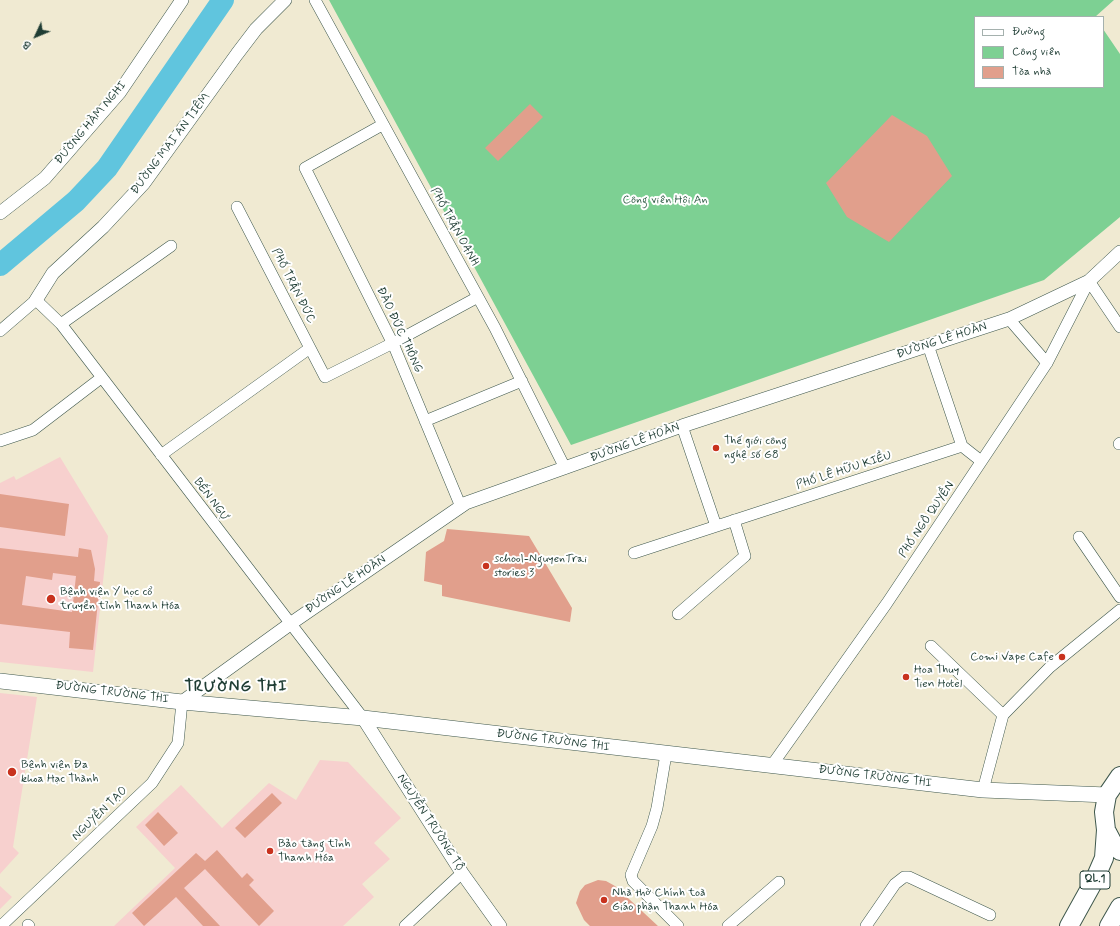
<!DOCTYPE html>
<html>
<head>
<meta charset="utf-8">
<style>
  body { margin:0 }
  #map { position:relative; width:1120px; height:926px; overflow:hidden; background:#f0ead2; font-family:Mynerve,sans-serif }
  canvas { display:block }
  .legend { position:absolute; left:974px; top:16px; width:130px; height:72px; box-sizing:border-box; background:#fff; border:1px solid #a5b1ae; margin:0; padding:5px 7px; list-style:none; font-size:12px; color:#1f3d34 }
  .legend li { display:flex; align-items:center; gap:8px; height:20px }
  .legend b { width:20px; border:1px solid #a5b1ae }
  .north { position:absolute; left:16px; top:16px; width:40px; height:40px; -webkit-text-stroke:3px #fff; paint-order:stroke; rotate:226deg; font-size:11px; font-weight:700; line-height:16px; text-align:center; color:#1f3d34 }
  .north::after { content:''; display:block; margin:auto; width:14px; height:18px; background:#1f3d34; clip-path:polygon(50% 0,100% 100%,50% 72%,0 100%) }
</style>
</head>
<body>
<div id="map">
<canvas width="1120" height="926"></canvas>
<ul class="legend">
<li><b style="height:5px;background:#fff"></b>Đường</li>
<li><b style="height:11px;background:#7dd093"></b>Công viên</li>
<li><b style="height:11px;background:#e19f8c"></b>Tòa nhà</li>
</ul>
<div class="north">B</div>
</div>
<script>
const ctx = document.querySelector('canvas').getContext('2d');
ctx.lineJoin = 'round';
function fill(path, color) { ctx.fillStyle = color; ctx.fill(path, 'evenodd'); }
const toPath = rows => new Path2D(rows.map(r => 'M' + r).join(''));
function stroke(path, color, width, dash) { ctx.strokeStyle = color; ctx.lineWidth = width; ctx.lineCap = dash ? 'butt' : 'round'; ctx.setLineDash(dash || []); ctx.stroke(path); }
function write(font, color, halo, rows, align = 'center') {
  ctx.font = font + ' Mynerve,sans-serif'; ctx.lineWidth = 4; ctx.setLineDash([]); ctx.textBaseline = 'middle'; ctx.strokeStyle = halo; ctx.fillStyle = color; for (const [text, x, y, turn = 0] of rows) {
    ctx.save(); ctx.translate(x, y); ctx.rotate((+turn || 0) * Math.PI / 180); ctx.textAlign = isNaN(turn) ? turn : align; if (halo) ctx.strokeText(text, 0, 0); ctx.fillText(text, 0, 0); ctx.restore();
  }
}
const built = toPath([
  [60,457,108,536,93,672,0,662,0,483,14,476,16,480],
  [0,693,37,697,13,847,19,853,0,874],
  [320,760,348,762,401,818,374,843,390,859,362,884,374,897,343,926,114,926,175,868,136,827,181,785,222,828,269,783,296,800],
  [0,886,12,897,0,909]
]);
const green = toPath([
  [329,0,1114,0,1095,17,975,17,975,87,1103,87,1103,29,1120,54,1120,217,1044,280,571,445]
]);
const river = toPath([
  [0,265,76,201,107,168,223,0]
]);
const building = toPath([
  [530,104,543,117,498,161,485,148],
  [892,115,927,136,952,176,889,242,847,217,826,183],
  [0,494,69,504,65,536,0,527],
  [447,529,529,536,572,608,570,622,442,596,442,585,424,581,426,552,444,541],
  [0,548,78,557,79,548,91,550,95,569,94,581,100,582,93,650,69,648,70,632,0,624],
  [53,573,76,576,72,612,22,605,26,576,52,580],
  [272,793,282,803,245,838,235,828],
  [158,812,178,833,164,846,145,825],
  [217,850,242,878,247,873,254,880,249,885,274,911,259,926,205,869,184,888,220,926,203,926,176,897,144,926,132,913,196,853,205,861],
  [598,880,606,881,615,886,658,926,590,926,584,920,576,903,580,891,585,885]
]);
const minor = toPath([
  [315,0,495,328,565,468],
  [382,125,305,168,394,346,461,507],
  [237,207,325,377,393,343,478,297],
  [1009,319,1047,363],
  [61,324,171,246],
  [0,331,36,300,61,324,363,718],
  [928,345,962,446,981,461],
  [425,421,522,381],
  [682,426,716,526],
  [0,441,33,430,101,378],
  [1119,444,1120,443],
  [161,455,310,348],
  [1079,537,1120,597],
  [634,553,962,446],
  [678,614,745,556,734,520],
  [931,646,1003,715],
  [666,754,657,808,652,826,631,875,633,881,678,926],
  [772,765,887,603,1047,363,1089,281,1120,327],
  [983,790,1003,715,1050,667,1120,610],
  [28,925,29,926],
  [1,926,152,783,178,743,182,702],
  [405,926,462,873],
  [728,926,779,882],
  [866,926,895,884,904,877,909,877,990,915]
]);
const tertiary = toPath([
  [0,213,45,178,119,93,182,0],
  [36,300,53,273,103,227,144,183,237,54,256,29,285,0],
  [182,702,290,624,466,503,682,426,1009,319,1089,281,1120,252],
  [363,718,462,873,500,926]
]);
const secondary = toPath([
  [0,681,182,702,363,718,983,790,1107,795]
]);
const trunk = toPath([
  [1120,776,1107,795,1104,812,1106,830,1114,845,1120,851],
  [1069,926,1094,881,1104,858,1106,830],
  [1109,926,1120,907]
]);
const markers = [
  [716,448,4,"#c8321e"],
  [486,566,4,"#c8321e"],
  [51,599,5,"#c8321e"],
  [1062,657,4,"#c8321e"],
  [906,677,4,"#c8321e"],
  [12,772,5,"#c8321e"],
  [270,851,4,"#c8321e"],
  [604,900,4,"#c8321e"]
];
const shields = [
  [1095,880,30]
];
const shieldNames = [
  ["QL.1",1095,880]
];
const streetNames = [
  ["ĐƯỜNG HÀM NGHI",91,123,-50],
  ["ĐƯỜNG MAI AN TIÊM",171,144,-53],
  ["PHỐ TRẦN OANH",454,227,61],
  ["PHỐ TRẦN ĐỨC",293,286,63],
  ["ĐÀO ĐỨC THÔNG",399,330,65],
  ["ĐƯỜNG LÊ HOÀN",942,341,-18],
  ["ĐƯỜNG LÊ HOÀN",635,443,-20],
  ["PHỐ LÊ HỮU KIỀU",844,471,-18],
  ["BẾN NGỰ",211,500,53],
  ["PHỐ NGÔ QUYỀN",927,520,-56],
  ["ĐƯỜNG LÊ HOÀN",346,585,-34],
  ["ĐƯỜNG TRƯỜNG THI",112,693,7],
  ["ĐƯỜNG TRƯỜNG THI",553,741,7],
  ["ĐƯỜNG TRƯỜNG THI",875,777,7],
  ["NGUYỄN TẠO",100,814,-44],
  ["NGUYỄN TRƯỜNG TỘ",430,823,57]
];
const parkNames = [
  ["Công viên Hội An",665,200]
];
const poiNames = [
  ["Thế giới công",724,441],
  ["nghệ số G8",724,455],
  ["school-NguyenTrai",494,559],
  ["stories 3",494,573],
  ["Bệnh viện Y học cổ",60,592],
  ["truyền tỉnh Thanh Hóa",60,606],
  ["Comi Vape Cafe",1054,657,"right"],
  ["Hoa Thuy",914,670],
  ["Tien Hotel",914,684],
  ["Bệnh viện Đa",21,765],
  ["khoa Hạc Thành",21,779],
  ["Bảo tàng tỉnh",278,844],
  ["Thanh Hóa",278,858],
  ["Nhà thờ Chính toà",612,893],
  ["Giáo phận Thanh Hóa",612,907]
];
const districtNames = [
  ["TRƯỜNG THI",236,688]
];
fill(built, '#f7d0ce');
fill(green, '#7dd093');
stroke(river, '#60c5de', 22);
fill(building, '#e19f8c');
stroke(minor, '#3e574c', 12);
stroke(tertiary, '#3e574c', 14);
stroke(secondary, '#3e574c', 16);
stroke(trunk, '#3e574c', 20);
stroke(minor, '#fff', 11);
stroke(tertiary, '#fff', 13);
stroke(secondary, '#fff', 15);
stroke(trunk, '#fff', 18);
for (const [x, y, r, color] of markers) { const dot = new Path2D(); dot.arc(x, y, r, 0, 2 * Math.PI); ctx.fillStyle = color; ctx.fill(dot); stroke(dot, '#fff', 1.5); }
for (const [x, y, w] of shields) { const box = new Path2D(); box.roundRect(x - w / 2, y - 9, w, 18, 3); ctx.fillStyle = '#fff'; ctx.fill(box); stroke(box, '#1f3d34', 1); }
write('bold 11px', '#1f3d34', null, shieldNames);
write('12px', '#1f3d34', '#fff', streetNames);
write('12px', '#36624c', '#fff', parkNames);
write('12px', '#1f3d34', '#fff', poiNames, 'left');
ctx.letterSpacing = '1px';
write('bold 16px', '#1f3d34', '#fff', districtNames);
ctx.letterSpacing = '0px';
</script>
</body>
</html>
